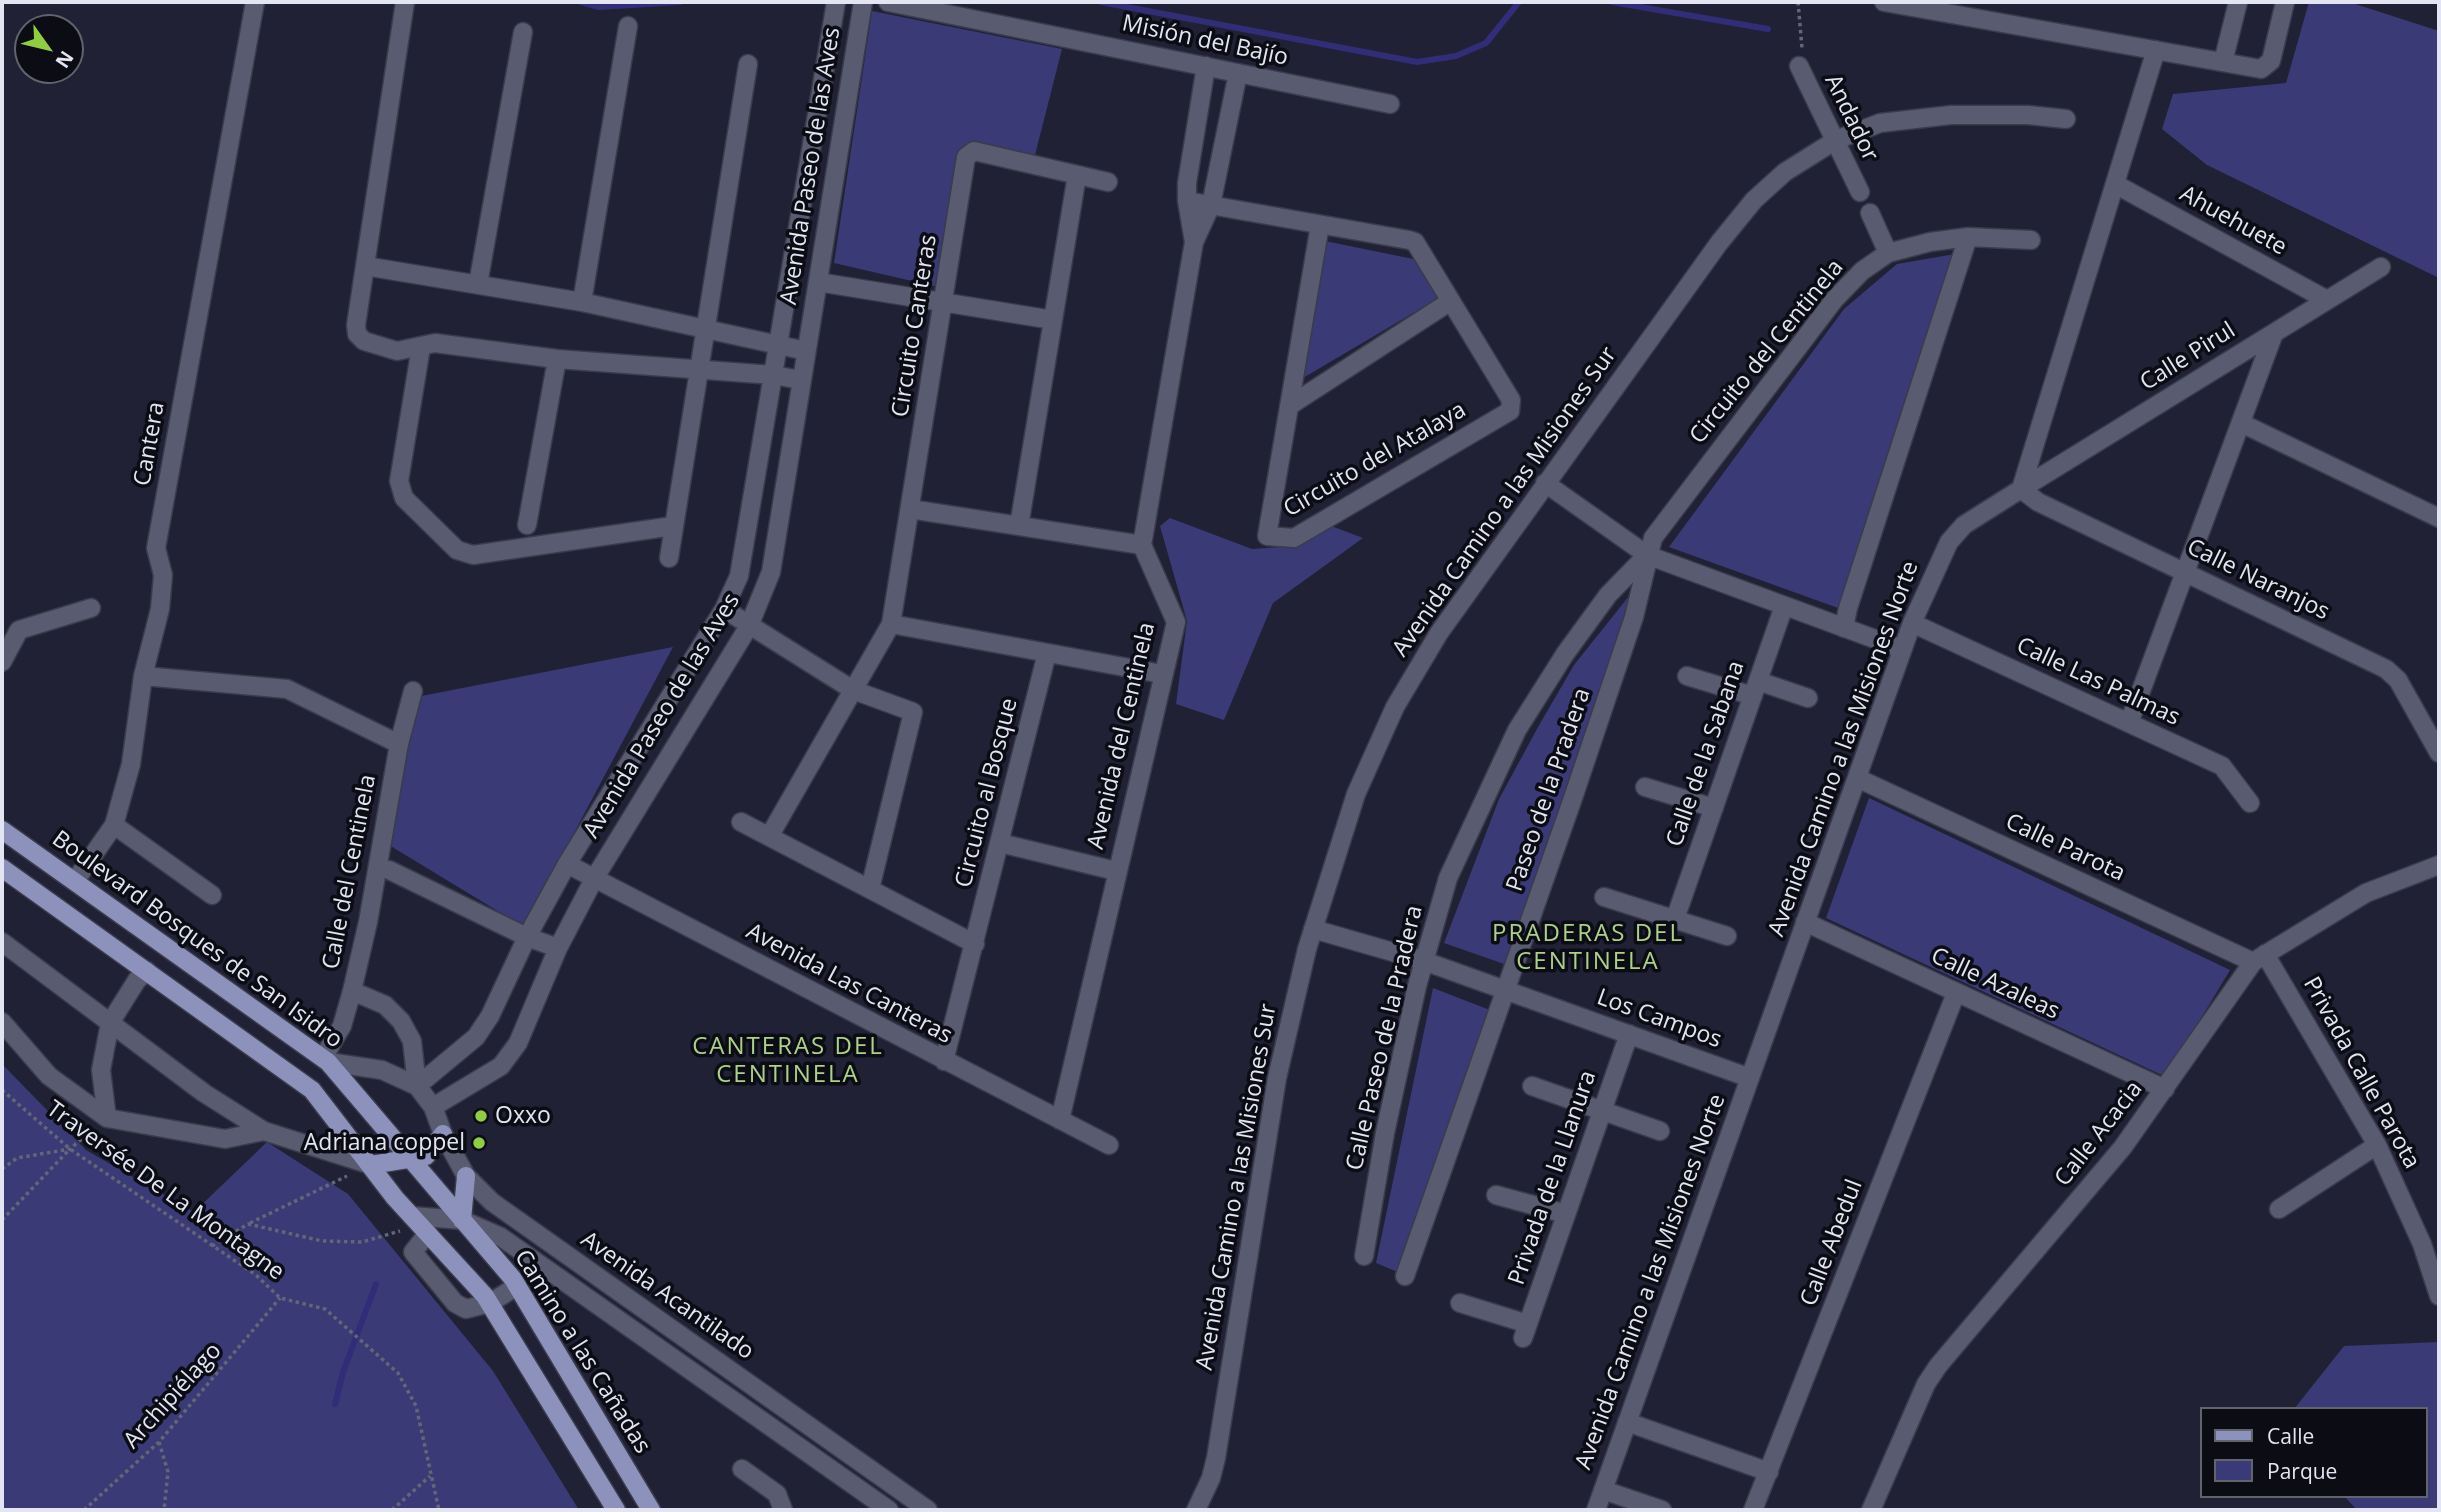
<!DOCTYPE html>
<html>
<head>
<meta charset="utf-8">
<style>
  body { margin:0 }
  #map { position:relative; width:2441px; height:1512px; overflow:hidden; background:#202135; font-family:"Open Sans",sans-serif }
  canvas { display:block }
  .frame { position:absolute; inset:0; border:4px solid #e3e5f2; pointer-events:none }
  .legend { position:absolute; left:2200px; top:1407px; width:228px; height:91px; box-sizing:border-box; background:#0b0c14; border:2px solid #61636d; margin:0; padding:9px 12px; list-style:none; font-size:21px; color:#e3e5f2 }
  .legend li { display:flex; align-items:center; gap:14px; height:35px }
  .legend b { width:35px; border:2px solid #61636d }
  .north { position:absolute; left:14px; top:14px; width:70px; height:70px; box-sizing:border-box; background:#0b0c14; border:2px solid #61636d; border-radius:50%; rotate:124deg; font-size:19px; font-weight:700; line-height:28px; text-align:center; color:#e3e5f2 }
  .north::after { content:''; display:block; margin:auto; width:24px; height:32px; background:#90cd41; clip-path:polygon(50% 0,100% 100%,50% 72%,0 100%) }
</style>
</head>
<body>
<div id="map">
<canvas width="2441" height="1512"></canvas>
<div class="frame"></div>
<ul class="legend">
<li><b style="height:9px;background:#8d92bd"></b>Calle</li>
<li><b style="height:19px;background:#3a3a76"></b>Parque</li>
</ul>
<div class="north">N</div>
</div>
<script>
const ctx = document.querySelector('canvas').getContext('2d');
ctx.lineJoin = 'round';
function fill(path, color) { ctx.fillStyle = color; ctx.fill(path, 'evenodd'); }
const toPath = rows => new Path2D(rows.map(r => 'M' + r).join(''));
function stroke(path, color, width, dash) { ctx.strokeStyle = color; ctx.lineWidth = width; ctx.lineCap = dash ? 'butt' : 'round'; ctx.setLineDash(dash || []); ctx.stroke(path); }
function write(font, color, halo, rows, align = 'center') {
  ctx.font = font + ' "Open Sans",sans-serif'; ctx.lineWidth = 7; ctx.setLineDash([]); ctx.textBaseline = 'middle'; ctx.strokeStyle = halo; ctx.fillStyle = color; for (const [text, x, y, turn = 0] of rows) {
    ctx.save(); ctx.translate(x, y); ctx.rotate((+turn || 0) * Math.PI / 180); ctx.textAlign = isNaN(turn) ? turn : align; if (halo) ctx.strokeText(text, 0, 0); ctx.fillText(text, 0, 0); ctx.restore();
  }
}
const green = toPath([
  [2309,2,2349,2,2439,31,2439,278,2207,165,2162,129,2173,94,2286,83],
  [872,11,1062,49,1035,155,964,146,938,287,834,263],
  [1325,241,1423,261,1437,299,1303,378],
  [1955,254,1838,608,1669,547,1844,309,1897,264],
  [1170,518,1252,549,1294,546,1326,524,1363,538,1273,603,1224,720,1176,704,1187,621,1160,526],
  [1633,591,1629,620,1507,965,1444,943,1499,799,1538,727,1574,665],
  [673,647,524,927,384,842,406,699],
  [1869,798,2230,970,2166,1077,1826,918],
  [1433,988,1490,1010,1405,1275,1376,1263],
  [2,1064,86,1150,194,1212,267,1142,348,1194,493,1371,579,1510,2,1510],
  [2439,1342,2439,1510,2357,1510,2344,1496,2425,1496,2425,1409,2294,1409,2344,1346]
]);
const stream = toPath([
  [581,2,599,7,680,2],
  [1101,2,1417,62,1456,56,1486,43,1519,2],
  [1612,2,1768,29],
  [335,1404,343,1372,376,1284]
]);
const path = toPath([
  [1798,2,1802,48],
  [2,1090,70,1149,256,1275,280,1298,325,1309,398,1373,416,1406,439,1510],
  [2,1169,17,1158,70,1149,92,1130],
  [2,1220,68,1151],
  [250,1223,347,1176],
  [212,1246,248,1224,322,1241,362,1242,400,1231],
  [159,1442,168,1472,164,1510],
  [84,1510,159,1442,280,1298],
  [392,1510,430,1476]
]);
const minor = toPath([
  [405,2,356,325,357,334,364,341,397,351,435,343,557,359,773,375,801,380],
  [888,2,1390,104],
  [1884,2,2261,69,2271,61,2285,2],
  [2223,62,2238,2],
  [1799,66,1860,192],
  [2115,184,2327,300],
  [1187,201,1409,240,1415,242,1511,400,1510,411,1294,538,1267,536,1320,225],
  [1870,213,1888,253],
  [1194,242,1187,201,1187,183,1206,66],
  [365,266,582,302,806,351],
  [2381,267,2021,489,2038,502,2386,669,2398,680,2439,753],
  [818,282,1053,320],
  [478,284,523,32],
  [582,302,628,26],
  [421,347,399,481,404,498,457,550,473,555,673,526],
  [1289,406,1451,301],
  [2241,423,2439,518],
  [1545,483,1647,555,1902,649],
  [910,509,1142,545],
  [527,525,557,359],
  [1019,526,1077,175],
  [669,558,748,64],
  [724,609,853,690,913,712,870,889],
  [1912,623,2222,766,2250,803],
  [891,624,1162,674],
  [1844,628,1848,608,1968,237],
  [2,662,19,630,91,608],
  [143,676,287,689,399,744],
  [1687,676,1753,696],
  [1758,681,1808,698],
  [2129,723,2274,333],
  [1857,778,2253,962],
  [1645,787,1714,808],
  [741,822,975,944],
  [114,825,212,895],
  [770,835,891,624,966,157,974,151,1108,182],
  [1000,843,1116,871],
  [567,864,1109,1145],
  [389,870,527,937,558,948],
  [75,881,114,825,131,764,143,676,160,609,163,575,156,548,255,2],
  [1604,897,1727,936],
  [1675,919,1784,606],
  [1805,922,2165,1089],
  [1313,929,1424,961,1750,1078],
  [2,942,204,1093,264,1131],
  [2265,954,2377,1145,2422,1244,2439,1296],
  [352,991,385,1005,401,1021,412,1041,417,1086],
  [2,1022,49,1076,107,1118,225,1139,264,1131,371,1165],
  [323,1058,342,1026,352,991,368,922,399,744,413,691],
  [944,1061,1047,653],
  [328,1062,382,1070,417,1086,433,1107,443,1134,466,1176,492,1202,928,1510],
  [417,1086,476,1037,490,1016,527,937,567,864,724,609,739,576,836,2],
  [1532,1086,1660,1131],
  [433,1107,501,1066,518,1043,558,948,594,879,749,626,771,572,863,2],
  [107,1118,101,1070,110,1023,137,980,147,971],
  [1060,1120,1176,622,1142,545,1194,242,1211,205,1238,73],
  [1496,1195,1566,1214],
  [2279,1209,2377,1145],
  [412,1216,462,1220,501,1237,889,1510],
  [428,1233,413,1252,455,1303,466,1309,490,1303,517,1286],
  [1364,1256,1385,1133,1417,986,1448,878,1517,730,1565,654,1608,595,1647,555],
  [1405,1276,1572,801,1634,617,1653,538,1834,300,1862,271,1888,253,1930,242,1968,237,2031,240],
  [1460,1303,1528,1324],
  [1523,1338,1629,1034],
  [1627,1422,1769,1472],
  [742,1469,777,1494,783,1510],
  [1603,1490,1662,1510],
  [1196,1510,1211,1478,1216,1458,1277,1078,1307,949,1356,794,1395,707,1439,633,1719,243,1754,200,1785,172,1836,140,1880,123,1951,115,2028,115,2066,119],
  [1596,1510,1912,623,1949,542,1964,525,2021,489,2156,50],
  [1753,1510,1956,993],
  [1871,1510,1926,1384,1938,1366,2123,1147,2253,962,2366,893,2439,865]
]);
const major = toPath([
  [2,830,328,1062,513,1279,651,1510],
  [2,868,312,1090,395,1198,485,1296,616,1510],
  [371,1165,426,1156,443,1134],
  [462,1220,466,1176]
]);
const markers = [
  [481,1116,7,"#90cd41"],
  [479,1143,7,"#90cd41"]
];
const streetNames = [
  ["Misión del Bajío",1205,41,12],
  ["Andador",1851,118,64],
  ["Avenida Paseo de las Aves",811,166,-81],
  ["Ahuehuete",2233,221,29],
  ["Circuito Canteras",915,326,-81],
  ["Circuito del Centinela",1767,352,-51],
  ["Calle Pirul",2188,357,-32],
  ["Cantera",150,444,-80],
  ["Circuito del Atalaya",1375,460,-30],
  ["Avenida Camino a las Misiones Sur",1505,502,-55],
  ["Calle Naranjos",2258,580,26],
  ["Calle Las Palmas",2098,682,25],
  ["Avenida Paseo de las Aves",662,716,-59],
  ["Avenida del Centinela",1122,736,-77],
  ["Avenida Camino a las Misiones Norte",1844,749,-70],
  ["Calle de la Sabana",1706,754,-71],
  ["Paseo de la Pradera",1549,790,-71],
  ["Circuito al Bosque",987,793,-76],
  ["Calle Parota",2065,848,25],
  ["Calle del Centinela",350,872,-79],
  ["Boulevard Bosques de San Isidro",197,940,36],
  ["Avenida Las Canteras",849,984,28],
  ["Calle Azaleas",1995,984,25],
  ["Los Campos",1659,1019,20],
  ["Calle Paseo de la Pradera",1385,1038,-77],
  ["Privada Calle Parota",2361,1073,61],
  ["Calle Acacia",2099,1134,-52],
  ["Privada de la Llanura",1553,1178,-71],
  ["Avenida Camino a las Misiones Sur",1237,1187,-80],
  ["Traversée De La Montagne",165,1191,36],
  ["Calle Abedul",1832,1243,-69],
  ["Avenida Camino a las Misiones Norte",1651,1282,-70],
  ["Avenida Acantilado",667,1296,35],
  ["Camino a las Cañadas",582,1352,58],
  ["Archipiélago",173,1396,-48]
];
const poiNames = [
  ["Oxxo",495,1116],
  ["Adriana coppel",465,1143,"right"]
];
const neighbourhoodNames = [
  ["PRADERAS DEL",1588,934],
  ["CENTINELA",1588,962],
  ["CANTERAS DEL",788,1047],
  ["CENTINELA",788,1075]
];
fill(green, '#3a3a76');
stroke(stream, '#312d78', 6);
stroke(minor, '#3a3b4b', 21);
stroke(major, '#3a3b4b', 21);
stroke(path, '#646677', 3.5, [3.5, 3.5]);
stroke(minor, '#595b71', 18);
stroke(major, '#8d92bd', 18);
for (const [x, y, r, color] of markers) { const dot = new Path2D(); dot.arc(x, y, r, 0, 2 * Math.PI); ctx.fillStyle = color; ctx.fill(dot); stroke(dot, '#0b0c14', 2.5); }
write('23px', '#e3e5f2', '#0b0c14', streetNames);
write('23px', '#e3e5f2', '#0b0c14', poiNames, 'left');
ctx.letterSpacing = '2px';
write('24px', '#add08a', '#0b0c14', neighbourhoodNames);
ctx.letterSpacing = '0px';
</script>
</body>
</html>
